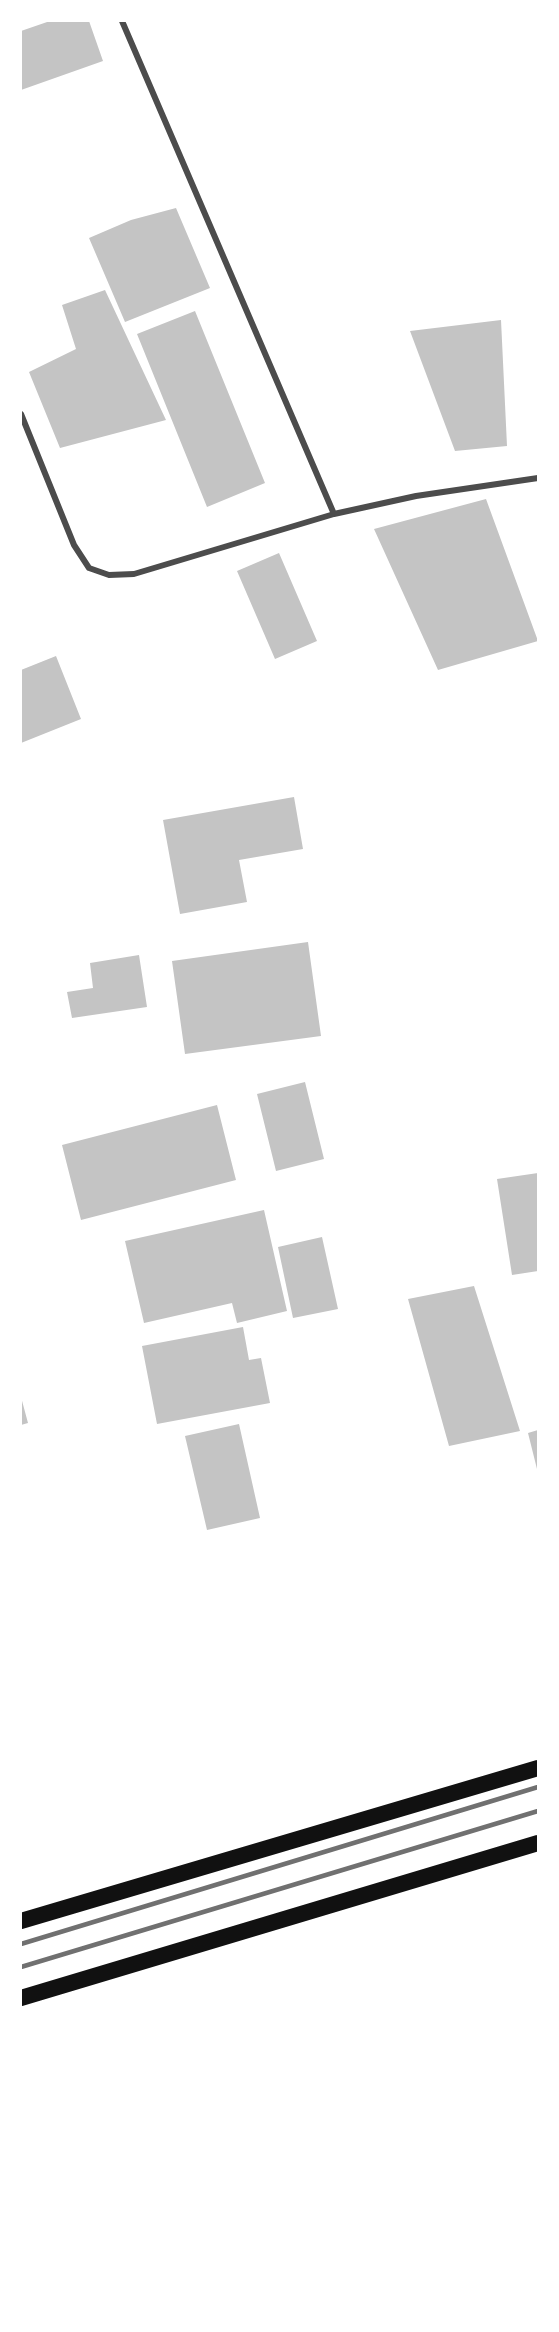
<!DOCTYPE html>
<html>
<head>
<meta charset="utf-8">
<style>
  body { margin:0 }
  #map { position:relative; width:559px; height:2332px; overflow:hidden; background:#fff; font-family:Roboto,sans-serif }
  canvas { display:block }
  .frame { position:absolute; inset:0; border:22px solid #fff; pointer-events:none }
</style>
</head>
<body>
<div id="map">
<canvas width="559" height="2332"></canvas>
<div class="frame"></div>
</div>
<script>
const ctx = document.querySelector('canvas').getContext('2d');
ctx.lineJoin = 'round';
function fill(path, color) { ctx.fillStyle = color; ctx.fill(path, 'evenodd'); }
const toPath = rows => new Path2D(rows.map(r => 'M' + r).join(''));
function stroke(path, color, width, dash) { ctx.strokeStyle = color; ctx.lineWidth = width; ctx.lineCap = dash ? 'butt' : 'round'; ctx.setLineDash(dash || []); ctx.stroke(path); }
const building = toPath([
  [50,21,89,21,103,61,21,90,21,31],
  [176,208,210,288,125,322,89,238,131,220],
  [105,290,166,420,60,448,29,372,76,349,62,305],
  [195,311,265,483,207,507,137,334],
  [501,320,507,446,455,451,410,331],
  [486,499,538,641,438,670,374,529],
  [279,553,317,641,275,659,237,571],
  [56,656,81,719,21,743,21,670],
  [294,797,303,849,239,860,247,902,180,914,163,820],
  [308,942,321,1036,185,1054,172,961],
  [139,955,147,1007,72,1018,67,992,93,988,90,963],
  [305,1082,324,1159,276,1171,257,1094],
  [217,1105,236,1180,81,1220,62,1145],
  [538,1173,538,1271,512,1275,497,1179],
  [264,1210,287,1311,237,1323,232,1303,144,1323,125,1241],
  [322,1237,338,1309,293,1318,278,1247],
  [474,1286,520,1431,449,1446,408,1299],
  [243,1327,249,1360,261,1358,270,1403,157,1424,142,1346],
  [21,1397,28,1423,21,1425],
  [239,1424,260,1518,207,1530,185,1436],
  [538,1430,538,1468,537,1469,528,1433]
]);
const minor = toPath([
  [122,21,334,514],
  [21,414,74,545,89,568,109,575,134,574,334,514,416,496,538,478]
]);
const trunk = toPath([
  [21,1921,538,1768],
  [21,1998,538,1843]
]);
const rail = toPath([
  [21,1944,538,1787],
  [21,1967,538,1811]
]);
fill(building, '#c4c4c4');
stroke(minor, '#4c4c4c', 6);
stroke(trunk, '#111', 16);
stroke(rail, '#707070', 4.5);
</script>
</body>
</html>
